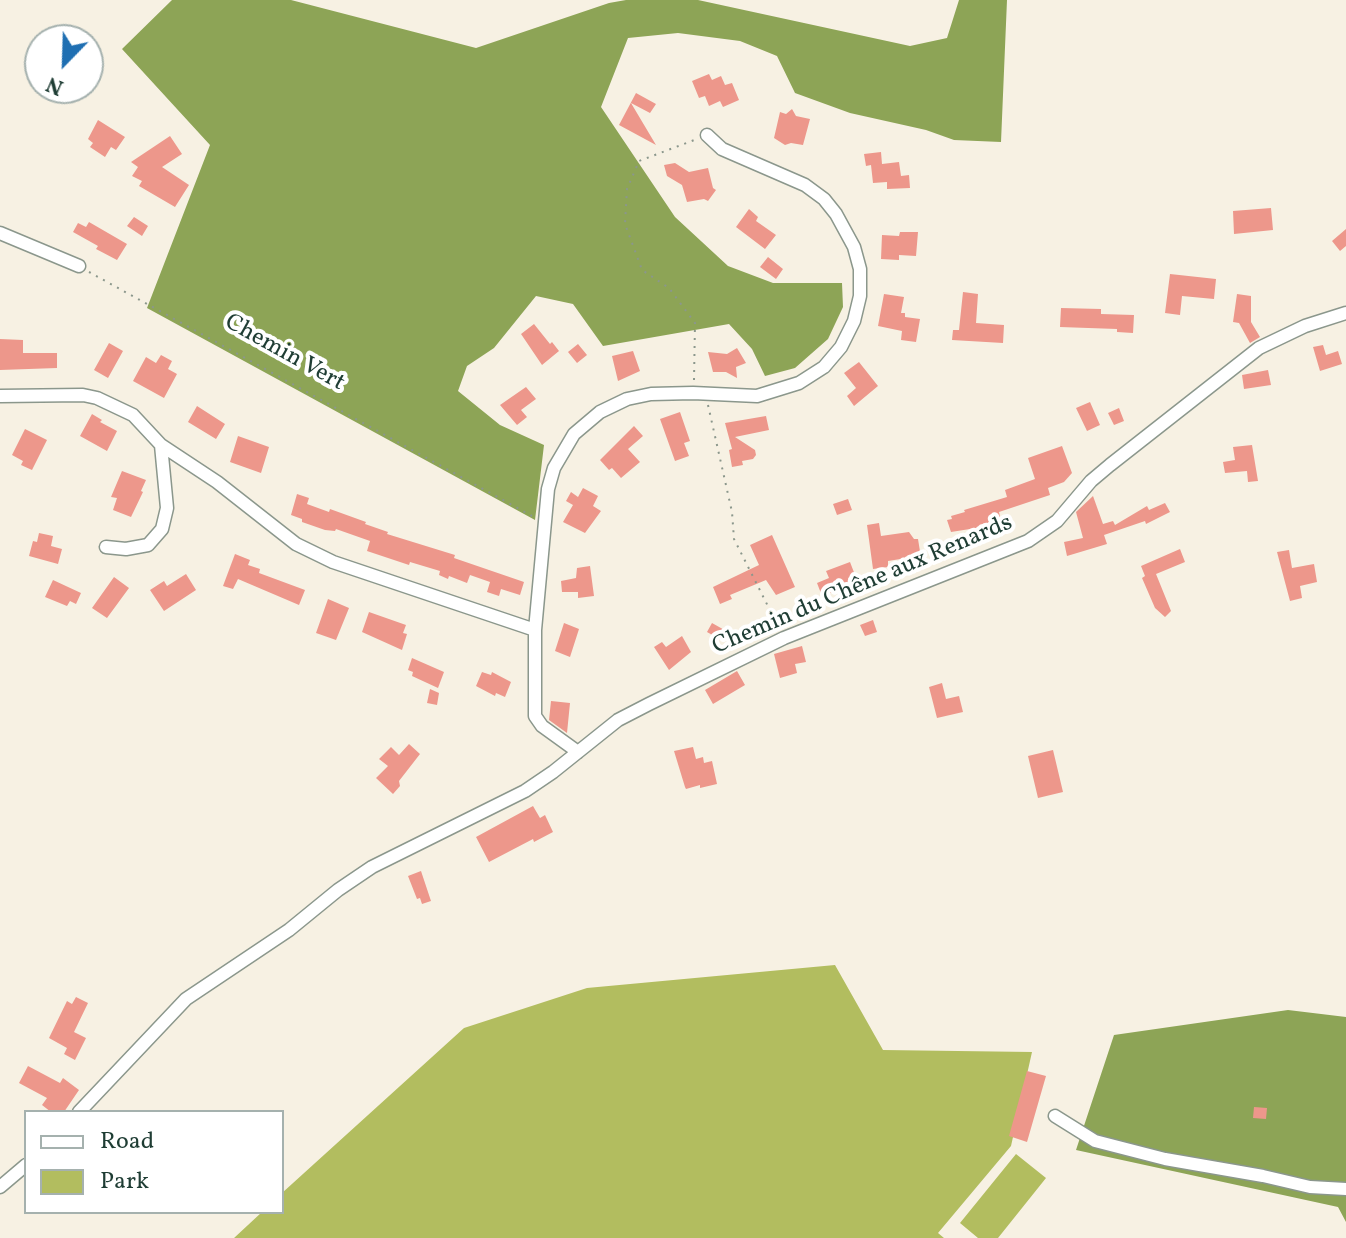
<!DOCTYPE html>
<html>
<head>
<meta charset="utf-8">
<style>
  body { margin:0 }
  #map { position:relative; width:1346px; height:1238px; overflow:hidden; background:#f7f1e3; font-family:Vollkorn,serif }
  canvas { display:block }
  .legend { position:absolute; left:24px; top:1110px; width:260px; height:104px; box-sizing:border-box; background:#fff; border:2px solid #a5b1ae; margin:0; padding:10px 14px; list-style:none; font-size:24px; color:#1f3d34 }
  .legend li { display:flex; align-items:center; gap:16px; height:40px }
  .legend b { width:40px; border:2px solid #a5b1ae }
  .north { position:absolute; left:24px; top:24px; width:80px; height:80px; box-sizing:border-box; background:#fff; border:2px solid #a5b1ae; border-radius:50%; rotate:203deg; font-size:22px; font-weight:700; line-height:32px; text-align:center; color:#1f3d34 }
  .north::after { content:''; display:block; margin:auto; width:28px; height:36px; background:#1f6fb2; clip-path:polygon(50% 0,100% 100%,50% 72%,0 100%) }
</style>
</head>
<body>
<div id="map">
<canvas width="1346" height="1238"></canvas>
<ul class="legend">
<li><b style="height:10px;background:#fff"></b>Road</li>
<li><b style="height:22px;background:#b2bd5f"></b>Park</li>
</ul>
<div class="north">N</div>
</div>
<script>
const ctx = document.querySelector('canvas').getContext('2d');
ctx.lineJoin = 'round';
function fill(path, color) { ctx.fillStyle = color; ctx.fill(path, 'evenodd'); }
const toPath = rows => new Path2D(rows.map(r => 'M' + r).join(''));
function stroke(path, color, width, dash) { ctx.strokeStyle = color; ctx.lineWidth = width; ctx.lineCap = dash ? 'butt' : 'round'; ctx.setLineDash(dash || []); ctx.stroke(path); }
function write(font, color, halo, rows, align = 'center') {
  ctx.font = font + ' Vollkorn,serif'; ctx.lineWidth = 8; ctx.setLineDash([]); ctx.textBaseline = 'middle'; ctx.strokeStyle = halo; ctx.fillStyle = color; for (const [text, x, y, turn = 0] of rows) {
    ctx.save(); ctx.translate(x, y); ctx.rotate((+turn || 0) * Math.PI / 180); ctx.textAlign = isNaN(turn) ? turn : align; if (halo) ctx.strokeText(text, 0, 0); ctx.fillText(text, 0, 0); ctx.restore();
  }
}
const green = toPath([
  [835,965,883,1050,1032,1052,1011,1146,938,1233,944,1238,234,1238,262,1212,282,1212,282,1193,464,1028,587,988],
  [1016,1154,1046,1178,998,1238,978,1238,960,1223]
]);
const forest = toPath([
  [172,0,291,0,476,48,609,3,626,0,698,0,910,46,947,38,959,0,1007,0,1001,142,954,140,926,130,850,113,795,93,777,56,740,41,678,33,628,38,601,107,675,217,728,266,773,283,842,283,843,307,828,339,795,368,765,376,752,349,729,324,603,346,573,304,536,296,494,348,467,366,458,391,500,425,544,445,535,520,147,308,210,145,122,49],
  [1288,1010,1346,1017,1346,1222,1338,1207,1076,1150,1114,1035]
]);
const building = toPath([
  [709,74,712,80,721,76,725,85,732,83,739,100,723,107,720,101,709,106,705,96,699,98,692,81],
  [636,93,656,104,650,113,631,103,656,145,619,125],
  [792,109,796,116,810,119,803,145,791,143,785,145,774,138,780,112,786,114],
  [98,120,125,137,116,150,111,147,105,157,90,147,93,143,88,139],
  [170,136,182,154,162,167,189,185,175,207,139,186,142,181,132,176,138,167,131,162],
  [881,152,882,164,899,162,901,176,909,175,910,188,887,189,887,182,873,183,871,165,866,166,864,154],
  [675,163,689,172,708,168,713,188,716,190,708,201,704,199,687,202,682,185,667,176,664,165],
  [1271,208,1273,230,1234,234,1233,211],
  [749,209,758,217,756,221,776,235,765,249,736,227],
  [134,217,148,226,142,236,127,226],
  [89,222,127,244,117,260,96,249,98,246,73,232,78,223,86,227],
  [1346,229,1346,246,1340,251,1332,241],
  [900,232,918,232,916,256,899,255,899,260,881,259,882,235,899,236],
  [768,257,783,269,776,279,760,267],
  [1170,274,1216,279,1214,299,1182,296,1180,315,1165,313],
  [963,292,978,294,976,323,1004,325,1003,343,952,340,953,330,959,330],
  [884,294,904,297,901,313,905,313,905,317,920,319,916,342,901,340,902,331,878,326],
  [1237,294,1251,296,1251,322,1260,337,1250,343,1239,323,1233,322],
  [1061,308,1101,309,1101,314,1134,315,1133,333,1117,332,1117,329,1060,327],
  [534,324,550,344,552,342,559,351,542,365,521,334],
  [0,339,23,340,23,353,57,353,57,368,0,370],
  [109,343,123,351,108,378,94,370],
  [578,344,587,355,577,363,568,352],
  [1323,345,1326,355,1338,351,1342,364,1320,371,1313,347],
  [737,348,746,363,736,367,737,378,726,372,713,372,708,352,727,354],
  [633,351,640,371,618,381,612,356],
  [161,355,172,361,168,369,177,374,164,398,133,381,146,357,156,363],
  [859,362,878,386,854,406,847,396,856,388,844,373],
  [1268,370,1271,385,1244,389,1242,375],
  [526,387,536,399,521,410,527,417,517,425,500,405],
  [1090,402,1100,425,1087,431,1076,408],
  [197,406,225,424,216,439,188,422],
  [1119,408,1124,421,1114,425,1108,413],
  [680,412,690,441,684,443,689,456,675,461,660,419],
  [92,414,102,420,100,422,117,431,107,451,80,436],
  [766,416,769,430,735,437,755,450,756,455,753,459,742,461,743,465,732,467,729,450,732,449,725,423],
  [634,426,643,436,628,449,640,462,621,478,612,468,609,470,600,460],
  [25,429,47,440,32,470,21,465,23,461,12,455],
  [238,436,269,447,261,473,230,462],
  [1252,445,1258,481,1248,482,1247,471,1225,473,1223,462,1235,460,1233,447],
  [1062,446,1072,473,1064,482,1048,488,1050,495,999,512,1001,521,996,522,997,525,972,533,970,529,951,532,947,520,952,519,951,516,965,512,964,510,1007,497,1005,490,1035,479,1028,458],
  [122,471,146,480,141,491,143,492,131,517,113,510,117,498,111,497],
  [583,488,598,496,593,506,601,511,585,533,563,522,573,505,566,501,571,492,578,497],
  [297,494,309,498,307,504,329,512,330,509,366,522,365,524,388,532,387,534,455,555,454,558,524,582,520,595,501,589,499,596,487,592,490,582,470,575,467,583,449,576,448,579,439,575,440,571,410,562,409,565,367,551,370,541,336,529,335,531,325,530,302,522,302,519,291,515],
  [1093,496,1103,524,1113,521,1115,525,1147,506,1149,510,1165,503,1170,512,1146,524,1145,521,1104,535,1107,544,1067,556,1064,542,1083,538,1076,512],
  [848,499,852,510,837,515,833,504],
  [879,523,881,536,909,532,914,539,918,539,923,570,913,571,913,557,888,561,888,567,873,569,867,525],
  [39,533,53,536,51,546,62,549,58,564,29,556,33,541,37,542],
  [772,535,795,587,776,595,766,580,730,595,732,599,720,604,713,587,759,565,750,545],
  [1180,549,1185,562,1156,574,1171,611,1165,617,1155,608,1142,578,1145,576,1141,566],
  [1289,550,1292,568,1314,564,1317,582,1300,586,1302,598,1290,601,1277,552],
  [235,554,250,560,248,565,260,569,259,573,305,590,299,605,238,579,233,589,223,586],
  [850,562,855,575,848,578,851,585,822,596,817,583,829,578,826,571],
  [590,566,594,596,578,598,578,592,562,592,561,581,576,578,577,568],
  [186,574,196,590,164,611,150,590,164,581,167,586],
  [114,577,129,588,107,618,92,608],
  [53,580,81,593,76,604,70,601,67,606,45,597],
  [328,599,349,608,336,640,316,633],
  [369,612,406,625,403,633,407,634,402,650,362,632],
  [873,620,877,632,865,636,860,625],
  [564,623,579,629,570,657,555,651],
  [712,623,728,632,723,641,707,632],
  [682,636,691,652,669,670,654,647,662,642,666,647],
  [802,646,806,662,795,664,797,673,780,678,774,654],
  [412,658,444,672,438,688,412,676,413,672,408,670],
  [737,671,745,685,713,704,705,690],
  [482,672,491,675,492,672,511,682,505,697,496,693,495,696,476,686],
  [942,683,946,699,959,696,963,712,937,718,929,687],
  [430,689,439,693,437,705,427,703],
  [551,701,570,703,567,733,549,720],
  [409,744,420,754,399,781,400,786,393,794,376,778,388,766,379,759,391,747,399,755],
  [693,747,696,759,703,757,704,763,712,761,717,784,700,788,700,785,686,789,685,787,674,751],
  [1053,750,1063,792,1038,798,1028,756],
  [533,806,540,818,545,815,553,832,534,842,533,839,489,862,476,837],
  [421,871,431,901,422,904,420,898,417,899,408,876],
  [76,997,88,1003,74,1032,86,1038,75,1060,64,1054,67,1048,49,1038,67,1001,72,1004],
  [28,1066,60,1083,63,1078,79,1090,64,1112,51,1112,42,1105,47,1098,19,1083],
  [1027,1071,1046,1076,1027,1142,1009,1136],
  [1254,1107,1267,1108,1266,1119,1253,1118]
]);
const path = toPath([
  [89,272,532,516],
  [694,380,695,323,669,288,642,270,625,224,627,189,639,161,697,139],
  [708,405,732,512,734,539,778,626]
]);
const minor = toPath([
  [0,233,79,266],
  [0,396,83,395,97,398,133,415,161,445,167,508,162,529,148,545,126,549,106,547],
  [161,445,217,482,296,544,333,562,535,630,535,716,542,726,578,752],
  [535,630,548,489,554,468,574,434,600,412,627,399,651,394,693,393,757,396,799,383,824,367,841,347,854,321,860,296,860,269,854,247,836,214,824,199,805,185,722,149,707,135],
  [79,1112,186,999,289,930,338,890,372,867,525,791,553,772,618,720,649,704,784,638,1028,541,1057,521,1091,481,1110,465,1259,348,1305,326,1346,313],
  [1055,1116,1095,1141,1165,1159,1263,1176,1310,1187,1346,1189],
  [0,1187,26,1165]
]);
const streetNames = [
  ["Chemin Vert",284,354,29],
  ["Chemin du Chêne aux Renards",863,586,-23]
];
fill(green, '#b2bd5f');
fill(forest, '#8da456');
fill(building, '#ed978b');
stroke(minor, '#8b978c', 15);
stroke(path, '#8b978c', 2, [2, 6]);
stroke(minor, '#fff', 12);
write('24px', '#1f3d34', '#fff', streetNames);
</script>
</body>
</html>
